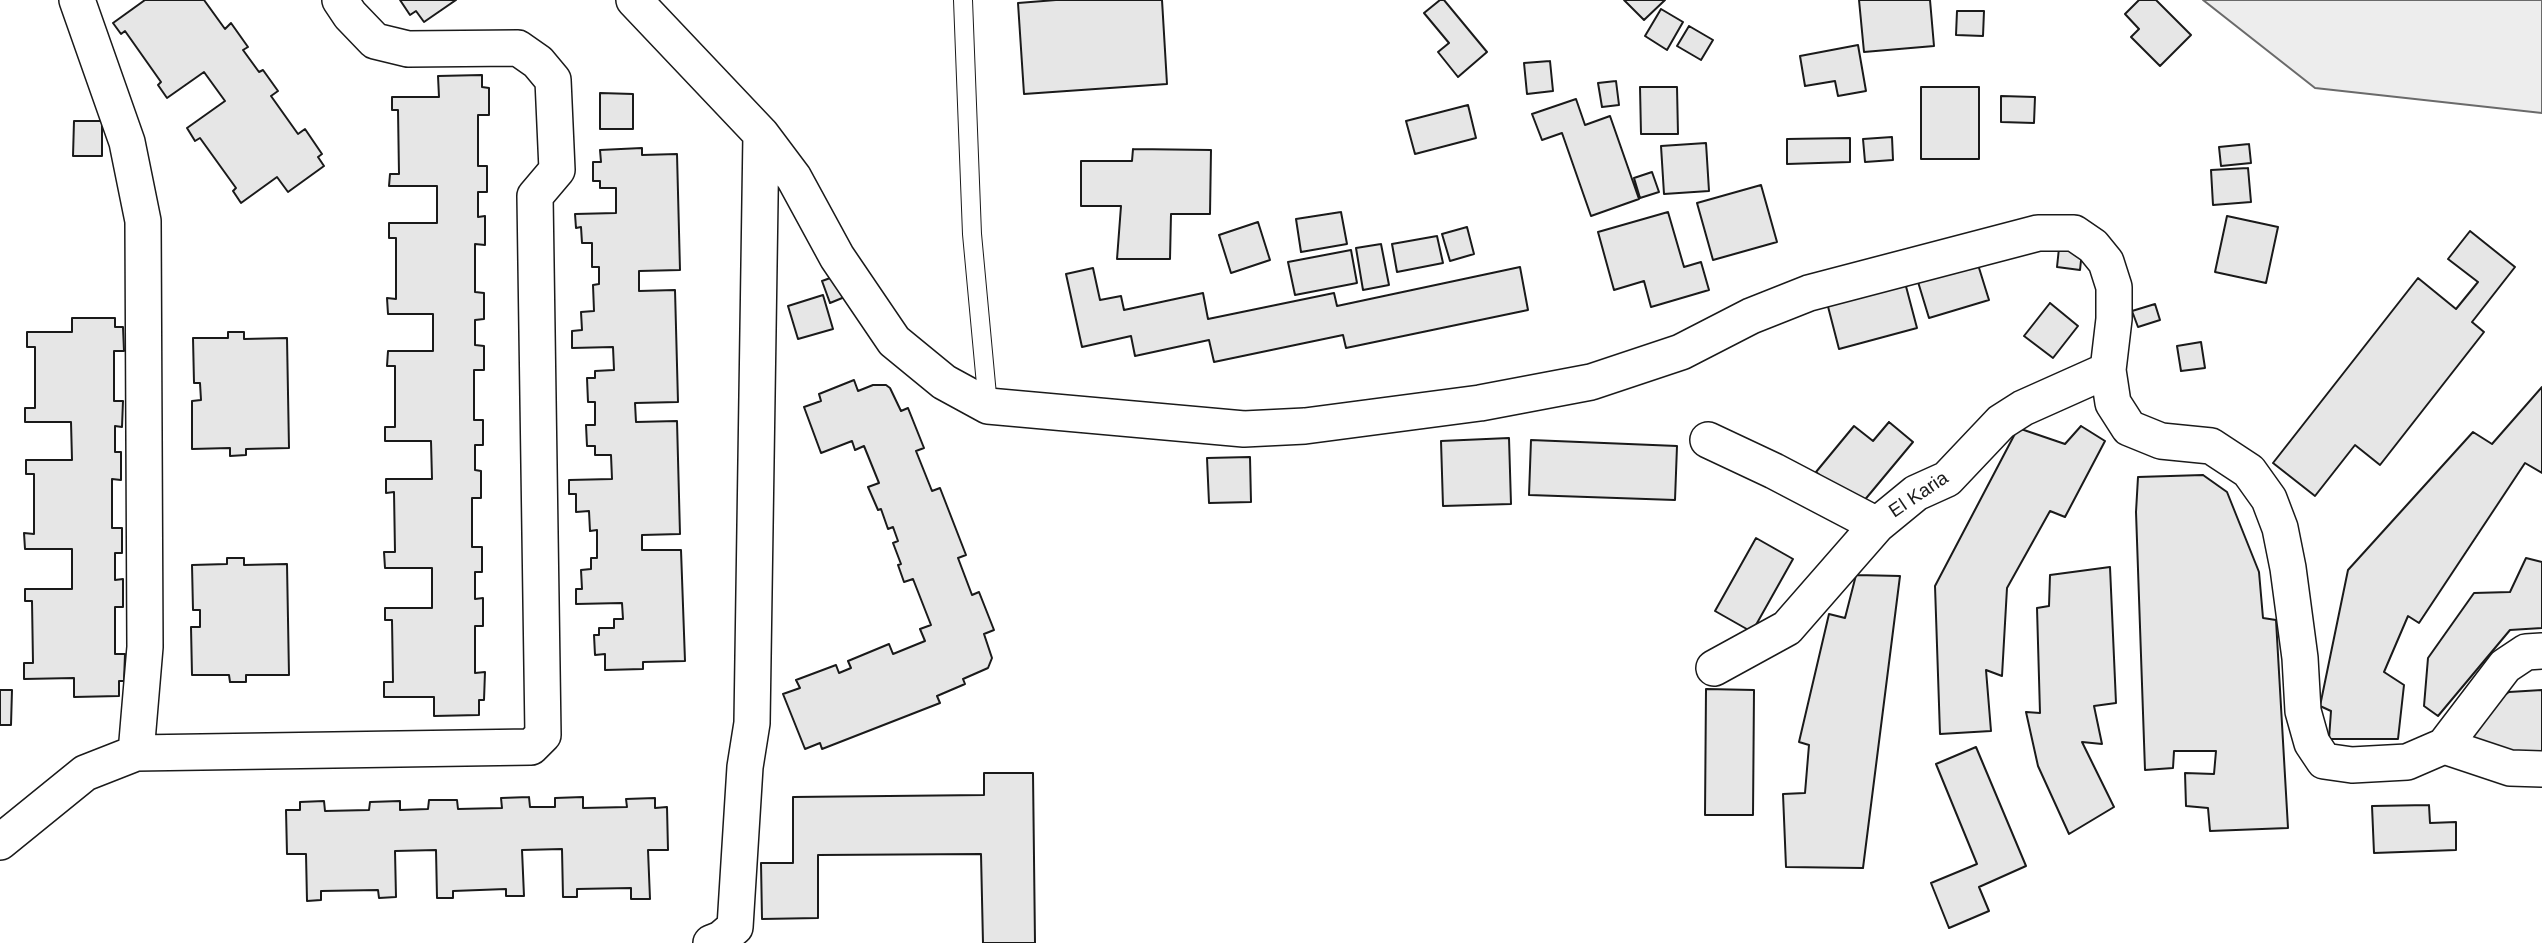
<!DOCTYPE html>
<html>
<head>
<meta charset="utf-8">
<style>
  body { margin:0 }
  canvas { display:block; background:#fff }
</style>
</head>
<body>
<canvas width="2542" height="943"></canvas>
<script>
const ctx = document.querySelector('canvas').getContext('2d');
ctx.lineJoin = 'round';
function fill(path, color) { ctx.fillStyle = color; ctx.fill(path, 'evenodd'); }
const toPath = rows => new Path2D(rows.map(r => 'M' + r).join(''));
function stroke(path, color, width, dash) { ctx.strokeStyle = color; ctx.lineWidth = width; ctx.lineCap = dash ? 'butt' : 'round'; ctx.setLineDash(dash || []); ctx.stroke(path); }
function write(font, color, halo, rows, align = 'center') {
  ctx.font = font + ' Helvetica,sans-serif'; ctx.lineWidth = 5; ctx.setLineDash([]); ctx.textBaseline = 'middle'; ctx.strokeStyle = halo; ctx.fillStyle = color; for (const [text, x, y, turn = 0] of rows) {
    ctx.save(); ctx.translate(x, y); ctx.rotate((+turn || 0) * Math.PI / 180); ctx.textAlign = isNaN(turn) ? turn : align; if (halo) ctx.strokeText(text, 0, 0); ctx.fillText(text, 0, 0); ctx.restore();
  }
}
const built = toPath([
  [2203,0,2542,0,2542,113,2315,88,2203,0]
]);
const building = toPath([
  [145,0,204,0,225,29,231,23,248,47,243,50,259,72,263,70,278,91,271,96,298,134,305,129,322,154,318,157,324,166,288,192,277,177,241,203,233,191,236,188,200,138,195,141,187,128,225,101,204,72,167,98,158,85,161,82,125,31,121,34,113,23,145,0],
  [400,0,456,0,424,22,416,11,410,15,400,0],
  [1056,0,1162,0,1167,84,1024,94,1018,3,1056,0],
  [1440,0,1444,0,1487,52,1458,77,1438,52,1449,43,1424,13,1440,0],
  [1624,0,1665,0,1644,20,1624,0],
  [1859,0,1930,0,1934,46,1864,52,1859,0],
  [2139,0,2156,0,2191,35,2160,66,2131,37,2139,29,2125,14,2139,0],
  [1661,9,1683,22,1667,50,1645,36,1661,9],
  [1957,11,1984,11,1983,36,1956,35,1957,11],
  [1689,26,1713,40,1701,60,1677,46,1689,26],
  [1858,45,1866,91,1838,96,1835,81,1805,86,1800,56,1858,45],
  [1550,61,1553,91,1527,94,1524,63,1550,61],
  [482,75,482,87,489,88,489,115,478,115,478,166,487,166,487,192,478,192,478,217,485,216,485,245,475,244,475,292,484,293,484,319,475,320,475,345,484,346,484,370,474,370,474,420,483,420,483,445,475,445,475,470,481,471,481,498,472,498,472,547,482,547,482,572,475,572,475,599,483,598,483,626,475,626,475,673,485,672,484,700,479,700,479,715,434,716,434,697,384,697,384,682,393,682,392,620,385,620,385,608,432,608,432,568,385,568,384,552,395,552,394,492,386,493,386,479,432,479,431,441,385,441,385,427,395,427,395,366,387,366,388,351,433,351,433,314,388,314,387,298,396,299,396,238,389,238,389,223,437,223,437,186,389,186,390,174,399,174,398,110,392,110,392,97,439,97,438,76,482,75],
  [1616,81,1619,105,1602,107,1598,83,1616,81],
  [1640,87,1677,87,1678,134,1641,134,1640,87],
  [1921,87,1979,87,1979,159,1921,159,1921,87],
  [600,93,633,94,633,129,600,129,600,93],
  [2001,96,2035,97,2034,123,2001,122,2001,96],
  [1576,99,1585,125,1610,116,1639,199,1591,216,1562,133,1542,140,1532,114,1576,99],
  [1468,105,1476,138,1415,154,1406,121,1468,105],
  [74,121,102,121,102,156,73,156,74,121],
  [1892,137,1893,160,1865,162,1863,139,1892,137],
  [1850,138,1850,162,1787,164,1787,139,1850,138],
  [1706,143,1709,191,1664,194,1661,146,1706,143],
  [2249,144,2251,163,2221,166,2219,147,2249,144],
  [642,148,642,155,677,154,680,270,639,271,639,291,675,290,678,402,635,403,636,422,677,421,680,534,642,535,642,550,681,550,685,661,643,662,643,669,605,670,605,654,595,655,594,635,599,635,599,628,614,628,614,619,623,619,622,603,576,604,576,589,582,589,581,570,591,569,591,558,597,558,597,530,590,531,589,511,576,512,576,494,569,494,569,480,612,479,611,455,595,455,595,446,587,446,586,425,595,425,595,402,588,402,587,378,595,378,595,371,614,370,613,347,572,348,572,331,582,330,581,312,594,311,593,285,599,284,599,267,592,267,592,243,582,243,581,227,576,228,575,214,616,213,616,188,600,188,600,181,593,181,593,162,601,162,600,150,642,148],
  [1133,149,1211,150,1210,214,1171,214,1170,259,1117,259,1121,206,1081,206,1081,161,1132,161,1133,149],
  [2248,168,2251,202,2213,205,2211,170,2248,168],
  [1652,172,1659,192,1640,198,1634,178,1652,172],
  [1761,185,1777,242,1713,260,1697,203,1761,185],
  [1341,212,1347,244,1301,252,1296,219,1341,212],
  [1668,212,1684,267,1701,262,1709,290,1651,307,1644,281,1614,290,1598,232,1668,212],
  [2227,216,2278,227,2266,283,2215,272,2227,216],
  [1258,222,1270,260,1231,273,1219,235,1258,222],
  [1467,227,1474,254,1450,261,1442,234,1467,227],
  [2470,231,2515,267,2472,322,2484,332,2380,465,2355,445,2315,496,2273,463,2418,278,2456,309,2478,282,2448,259,2470,231],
  [1437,236,1443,263,1397,272,1392,244,1437,236],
  [1381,244,1389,285,1363,290,1356,248,1381,244],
  [2059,248,2082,251,2080,270,2057,267,2059,248],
  [1351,250,1357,283,1295,295,1288,262,1351,250],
  [1975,255,1989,300,1929,318,1915,272,1975,255],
  [1520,267,1528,310,1346,348,1343,335,1214,362,1209,340,1135,356,1131,336,1082,347,1066,274,1093,268,1100,300,1121,296,1124,310,1203,293,1208,319,1334,293,1337,306,1520,267],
  [844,273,852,294,830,303,822,281,844,273],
  [1903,275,1917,328,1839,349,1825,295,1903,275],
  [823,295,833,329,798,339,788,306,823,295],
  [2050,303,2078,326,2053,358,2024,336,2050,303],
  [2155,304,2160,320,2138,327,2132,311,2155,304],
  [72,318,115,318,115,327,123,327,124,351,114,351,114,401,123,401,122,427,115,426,115,452,121,452,121,480,112,479,112,528,122,528,122,553,115,553,115,580,123,579,123,607,115,607,115,654,125,654,124,681,119,681,119,696,74,697,74,678,24,679,24,663,33,663,32,601,25,601,25,589,72,589,72,549,25,549,24,533,34,534,34,474,26,474,26,460,72,460,71,422,25,422,25,408,35,408,35,347,27,347,27,332,72,332,72,318],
  [228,332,244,332,244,339,287,338,289,448,246,449,246,455,230,456,230,448,192,449,192,401,201,400,200,383,194,383,193,338,228,338,228,332],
  [2201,342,2205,368,2181,371,2177,346,2201,342],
  [854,380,858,391,873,385,886,385,890,388,901,411,908,408,924,448,916,451,932,491,940,488,966,555,958,558,972,595,979,592,994,630,984,634,992,658,988,668,963,679,965,684,937,696,940,703,822,749,820,743,805,749,783,694,800,688,796,680,836,665,839,673,851,668,848,661,889,644,893,654,925,641,920,629,931,625,913,579,904,582,898,565,901,564,893,543,898,541,893,527,888,529,881,509,878,510,868,487,879,483,864,446,855,450,852,441,821,453,804,407,821,401,819,394,854,380],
  [2542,387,2542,473,2525,463,2419,623,2408,616,2384,672,2404,685,2398,739,2329,739,2331,711,2320,706,2348,570,2473,432,2492,444,2542,387],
  [1889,422,1913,442,1858,508,1816,472,1854,426,1873,441,1889,422],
  [2081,426,2105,441,2065,517,2050,511,2007,588,2002,676,1986,670,1991,731,1940,734,1935,586,2018,428,2065,444,2081,426],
  [1509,438,1511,504,1443,506,1441,441,1509,438],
  [1531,440,1677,446,1675,500,1529,495,1531,440],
  [1250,457,1251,502,1209,503,1207,458,1250,457],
  [2203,475,2227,492,2259,572,2263,618,2276,620,2288,828,2210,831,2208,808,2186,806,2185,773,2214,774,2216,751,2174,751,2173,768,2145,770,2136,512,2138,477,2203,475],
  [1756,538,1793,559,1752,632,1715,611,1756,538],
  [227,558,244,558,244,565,287,564,289,675,246,675,246,682,230,682,229,675,192,675,191,627,200,627,200,610,193,610,192,565,227,564,227,558],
  [2526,558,2542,562,2542,628,2510,630,2438,716,2424,706,2428,658,2474,593,2510,592,2526,558],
  [2110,567,2116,703,2094,706,2102,744,2082,742,2114,807,2069,834,2038,766,2026,712,2040,713,2037,608,2049,606,2050,575,2110,567],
  [1856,575,1900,576,1863,868,1786,867,1783,794,1805,793,1809,745,1799,742,1829,614,1845,618,1856,575],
  [1706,689,1754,690,1753,815,1705,815,1706,689],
  [0,690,12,690,11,725,0,725,0,690],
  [2542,690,2542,757,2474,772,2474,716,2509,692,2542,690],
  [1976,747,2026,866,1979,887,1989,911,1949,928,1931,883,1977,864,1936,764,1976,747],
  [984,773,1033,773,1035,943,983,943,981,854,818,855,818,918,762,919,761,863,793,863,793,797,984,795,984,773],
  [529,797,530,807,555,807,555,798,583,797,583,808,627,807,626,799,655,798,655,808,667,807,668,850,648,850,650,899,631,899,631,888,577,889,577,897,563,897,562,849,522,850,524,896,506,896,506,889,453,891,453,898,437,898,436,850,395,851,396,897,379,898,378,890,321,891,321,900,307,901,306,854,287,854,286,810,300,810,300,802,324,801,325,811,369,810,370,802,400,801,400,810,428,809,429,800,457,800,458,809,502,808,501,798,529,797],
  [2429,805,2430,823,2456,822,2456,850,2374,853,2372,806,2429,805]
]);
const lane = toPath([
  [963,0,972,234,988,406]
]);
const street = toPath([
  [634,0,761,134,794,178,837,257,894,341,944,382,988,406,1244,429,1305,426,1480,403,1591,382,1681,352,1751,316,1809,293,2038,233,2074,233,2093,246,2106,262,2114,287,2114,319,2108,370,2113,403,2129,428,2161,441,2211,446,2249,471,2269,499,2280,528,2288,568,2300,658,2303,711,2312,743,2324,761,2352,765,2407,762,2444,746,2505,666,2526,652,2542,651],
  [1708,440,1774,471,1877,525],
  [1714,668,1787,628,1877,525,1916,493,1947,479,2001,422,2023,408,2108,370],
  [2444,746,2510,768,2542,769],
  [136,753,531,747,543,735,535,196,557,170,553,80,538,62,518,48,408,49,375,41,350,15,340,0],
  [0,842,85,773,136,753,145,647,143,221,127,142,77,0],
  [711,943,721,939,735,927,745,767,752,723,761,134]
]);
const streetNames = [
  ["El Karia",1919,495,-34]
];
fill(built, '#ededed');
stroke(built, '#6a6a6a', 2);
fill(building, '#e6e6e6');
stroke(building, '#1a1a1a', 2);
stroke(lane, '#1a1a1a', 20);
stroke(street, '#1a1a1a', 38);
stroke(lane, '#fff', 18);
stroke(street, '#fff', 35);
write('19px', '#1a1a1a', '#fff', streetNames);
</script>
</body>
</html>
